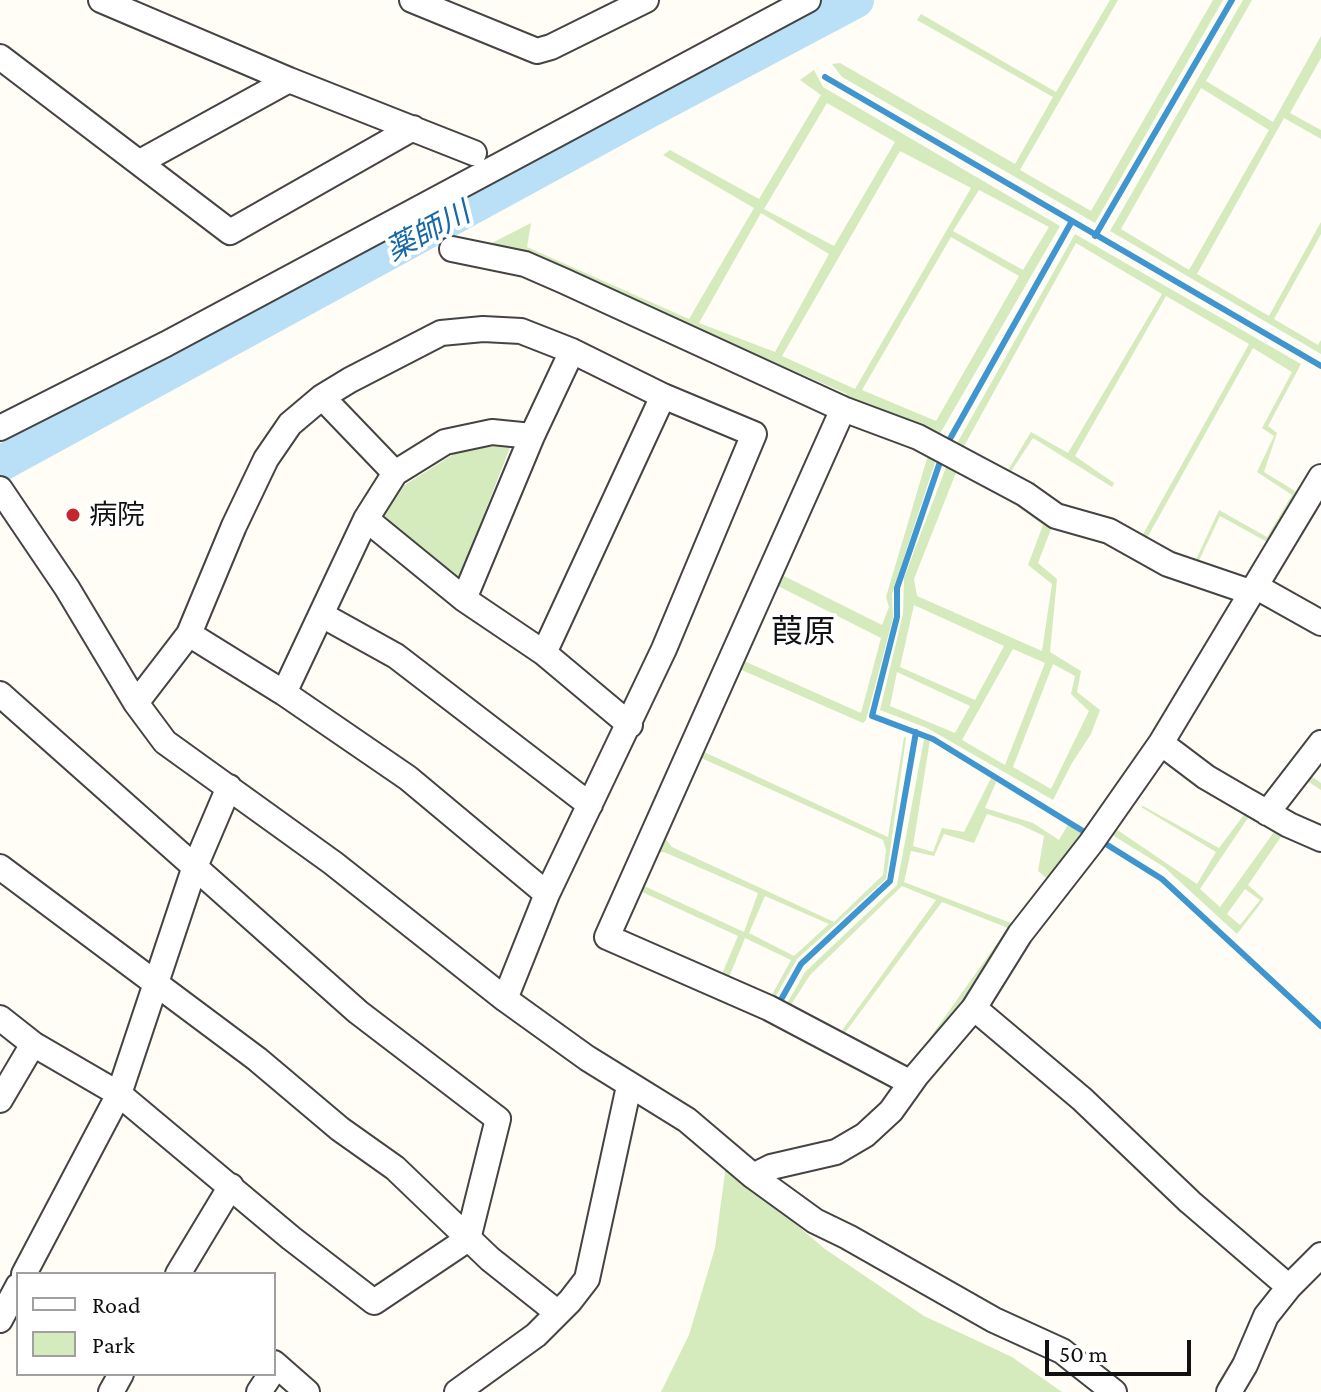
<!DOCTYPE html>
<html>
<head>
<meta charset="utf-8">
<style>
  body { margin:0 }
  #map { position:relative; width:1321px; height:1392px; overflow:hidden; background:#fffdf5; font-family:"Crimson Pro",serif }
  canvas { display:block }
  .legend { position:absolute; left:16px; top:1272px; width:260px; height:104px; box-sizing:border-box; background:#fff; border:2px solid #a0a0a0; margin:0; padding:10px 14px; list-style:none; font-size:24px; color:#111 }
  .legend li { display:flex; align-items:center; gap:16px; height:40px }
  .legend b { width:40px; border:2px solid #a0a0a0 }
  .scale { position:absolute; left:1045px; top:1340px; width:146px; height:36px; box-sizing:border-box; border:4px solid #111; border-top:0; padding-left:10px; font-size:24px; line-height:28px; white-space:nowrap; color:#111; -webkit-text-stroke:6px #fff; paint-order:stroke }
</style>
</head>
<body>
<div id="map">
<canvas width="1321" height="1392"></canvas>
<ul class="legend">
<li><b style="height:10px;background:#fff"></b>Road</li>
<li><b style="height:22px;background:#d5ebbd"></b>Park</li>
</ul>
<div class="scale">50 m</div>
</div>
<script>
const ctx = document.querySelector('canvas').getContext('2d');
ctx.lineJoin = 'round';
function fill(path, color) { ctx.fillStyle = color; ctx.fill(path, 'evenodd'); }
const toPath = rows => new Path2D(rows.map(r => 'M' + r).join(''));
function stroke(path, color, width, dash) { ctx.strokeStyle = color; ctx.lineWidth = width; ctx.lineCap = dash ? 'butt' : 'round'; ctx.setLineDash(dash || []); ctx.stroke(path); }
function write(font, color, halo, rows, align = 'center') {
  ctx.font = font + ' "Crimson Pro","Noto Sans JP",serif'; ctx.lineWidth = 8; ctx.setLineDash([]); ctx.textBaseline = 'middle'; ctx.strokeStyle = halo; ctx.fillStyle = color; for (const [text, x, y, turn = 0] of rows) {
    ctx.save(); ctx.translate(x, y); ctx.rotate((+turn || 0) * Math.PI / 180); ctx.textAlign = isNaN(turn) ? turn : align; if (halo) ctx.strokeText(text, 0, 0); ctx.fillText(text, 0, 0); ctx.restore();
  }
}
const green = toPath([
  [1110,0,1118,0,1020,170,1091,211,1213,0,1223,0,1095,223,842,77,832,64,840,63,1015,164,1053,97,917,20,921,14,1056,92],
  [1243,0,1252,0,1206,81,1273,122,1321,36,1321,58,1290,113,1321,130,1321,139,1284,118,1197,274,1269,316,1321,222,1321,234,1274,319,1318,345,1321,340,1321,354,1110,231],
  [1201,88,1269,130,1189,270,1121,229],
  [814,70,823,87,1060,226,934,444,940,447,892,594,893,618,866,720,863,723,737,668,702,751,888,837,904,737,906,738,886,879,797,959,769,1008,607,937,847,394,600,286,484,247,531,223,527,247,689,319,754,208,663,155,670,150,759,199,821,95,800,80],
  [827,103,895,142,834,246,764,209],
  [900,151,971,188,855,389,782,356],
  [979,190,1049,227,1023,270,953,231],
  [761,213,829,254,775,352,699,323],
  [951,237,1019,276,936,421,862,390],
  [849,421,928,455,886,597,889,607,882,625,782,575],
  [778,586,881,638,861,713,744,661],
  [699,757,883,840,886,850,883,875,834,922,672,847,664,837],
  [664,852,758,893,744,932,642,885,657,853],
  [640,891,738,936,720,979,620,934],
  [765,896,829,924,794,956,749,933],
  [745,938,791,960,769,1000,727,982],
  [1075,234,1301,364,1268,426,1277,433,1264,472,1308,499,1278,548,1220,516,1193,573,1086,525,1093,512,1142,536,1249,344,1166,296,1075,456,1114,483,1112,487,1033,438,1004,482,1056,516,1038,563,1057,579,1050,652,1081,671,1077,692,1100,710,1091,734,1072,763,1053,800,927,728,880,710,903,614,904,578,951,454],
  [1076,243,1162,294,1068,453,1031,432,1008,470,963,448],
  [1253,348,1292,372,1262,428,1274,436,1257,472,1292,495,1267,537,1219,510,1195,562,1147,538],
  [957,470,1020,508,1043,525,1028,565,1052,584,1042,651,917,596,914,579],
  [914,605,1004,646,975,700,900,667],
  [1013,649,1045,663,1005,765,962,740],
  [1053,664,1075,676,1071,694,1089,711,1051,789,1013,767],
  [897,672,970,706,955,733,890,706],
  [511,445,459,578,380,517,400,488,454,454,483,447],
  [924,739,930,740,913,846,933,852,942,828,964,832,992,776,996,782,985,808,1033,823,1059,840,1069,823,1091,843,1057,887,1038,871,1044,836,1021,825,987,814,974,843,944,834,934,856,911,851,904,882,1024,928,916,1076,781,1014,805,972,897,885],
  [902,886,936,900,838,1036,787,1011,810,975],
  [942,902,1008,928,907,1070,841,1038],
  [1301,769,1321,783,1321,790,1304,779,1282,806,1289,825,1248,885,1264,899,1237,934,1164,867,1101,828,1113,827,1197,884,1216,852,1141,807,1143,806,1219,848,1252,804,1268,812],
  [1248,818,1274,832,1220,907,1200,889],
  [1245,889,1260,900,1240,925,1227,914],
  [726,1165,825,1249,924,1316,1012,1357,1062,1392,661,1392,689,1335,715,1248]
]);
const stream = toPath([
  [825,77,1321,366],
  [1095,236,1232,0],
  [946,446,1072,221],
  [942,456,897,588,897,617,872,716,933,739,1091,836],
  [1101,841,1162,879,1321,1026],
  [778,1005,801,964,890,881,916,732]
]);
const river = toPath([
  [0,464,645,112,856,0]
]);
const minor = toPath([
  [101,0,289,80,474,153],
  [412,0,537,51,551,47,646,0],
  [0,57,230,232,413,128],
  [140,162,289,80],
  [452,249,525,264,564,281,843,409,918,437,1025,494,1056,516,1109,531,1168,564,1250,592],
  [322,397,395,473],
  [843,409,607,937,769,1008,911,1083],
  [0,428,166,344,808,0],
  [0,489,67,588,136,703,165,742,333,863,505,999,587,1058,687,1120,753,1176,815,1221,848,1237,994,1320,1062,1351,1114,1392],
  [366,519,464,599,544,653,630,725],
  [1255,586,1321,623],
  [464,599,532,436,572,351],
  [322,615,396,656,590,805],
  [189,634,284,693,408,778,547,894],
  [544,653,663,396],
  [284,693,366,519,395,473,445,442,492,432,532,436],
  [0,694,358,1012,498,1119,468,1239,374,1302,291,1238,119,1094,33,1044,0,1018],
  [136,703,189,634,234,526,266,459,290,424,322,397,350,380,441,333,483,329,521,331,572,351,663,396,754,434,664,649,547,894,505,999],
  [1161,743,1206,777,1242,798,1289,825,1321,839],
  [1267,813,1321,743],
  [0,867,257,1059,340,1129,395,1168,490,1259,558,1313],
  [974,1008,1082,1099,1190,1202,1289,1287,1266,1316,1245,1365,1229,1392],
  [0,1100,33,1044],
  [753,1176,771,1167,836,1152,865,1135,891,1111,916,1076,974,1008,1020,934,1091,843,1161,743,1321,477],
  [24,1274,119,1094,194,869,229,787],
  [178,1274,231,1186],
  [1289,1287,1321,1255],
  [0,1320,18,1286],
  [274,1363,307,1392],
  [111,1392,121,1374],
  [259,1392,271,1374],
  [457,1392,536,1335,570,1301,587,1279,629,1086]
]);
const markers = [
  [73,515,8,"#c4262e"]
];
const poiNames = [
  ["病院",89,515]
];
const waterNames = [
  ["薬師川",428,232,-28]
];
const quarterNames = [
  ["葭原",803,632]
];
fill(green, '#d5ebbd');
stroke(stream, '#3f96cf', 6);
stroke(river, '#b9e0f7', 36);
stroke(minor, '#444', 28);
stroke(minor, '#fff', 24);
for (const [x, y, r, color] of markers) { const dot = new Path2D(); dot.arc(x, y, r, 0, 2 * Math.PI); ctx.fillStyle = color; ctx.fill(dot); stroke(dot, '#fff', 3); }
write('28px', '#111', '#fff', poiNames, 'left');
write('italic 30px', '#1768a6', '#fff', waterNames);
write('32px', '#111', '#fff', quarterNames);
</script>
</body>
</html>
